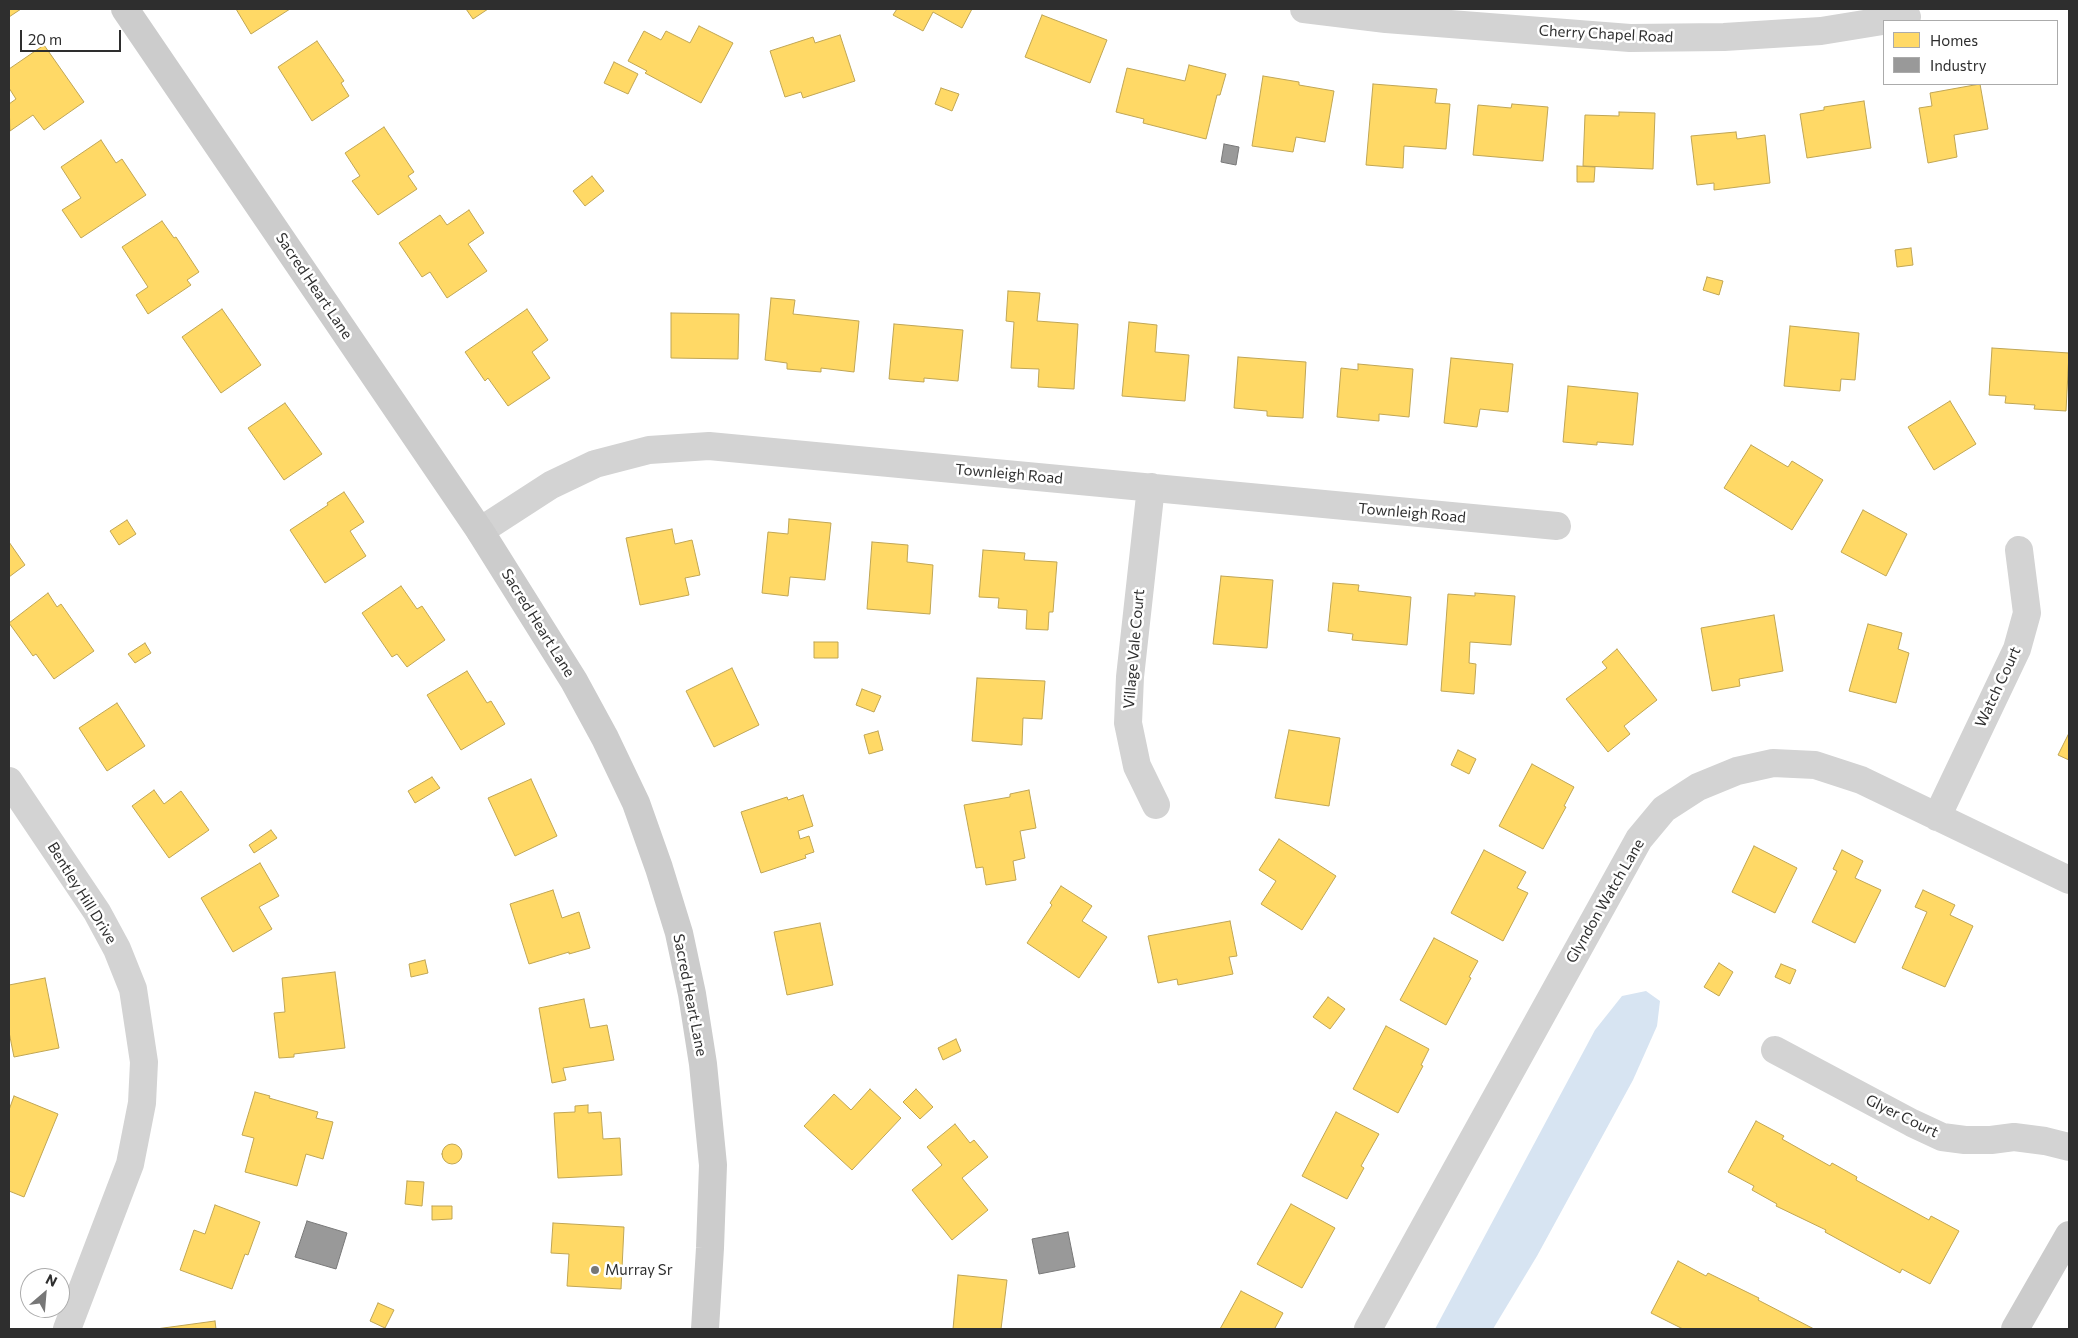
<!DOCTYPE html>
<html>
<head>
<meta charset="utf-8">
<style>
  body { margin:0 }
  #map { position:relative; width:2078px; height:1338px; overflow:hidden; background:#fff; font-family:Commissioner,sans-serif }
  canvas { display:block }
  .frame { position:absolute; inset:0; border:10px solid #2e2e2e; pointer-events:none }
  .legend { position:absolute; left:1883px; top:20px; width:175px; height:65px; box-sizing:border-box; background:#fff; border:1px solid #ababab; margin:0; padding:6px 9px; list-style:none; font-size:15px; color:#2e2e2e }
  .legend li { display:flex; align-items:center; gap:10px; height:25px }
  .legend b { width:25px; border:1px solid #ababab }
  .north { position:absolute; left:20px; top:1268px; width:50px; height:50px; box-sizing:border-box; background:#fff; border:1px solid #ababab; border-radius:50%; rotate:27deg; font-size:14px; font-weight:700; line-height:20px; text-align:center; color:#2e2e2e }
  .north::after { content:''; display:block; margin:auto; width:18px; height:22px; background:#777; clip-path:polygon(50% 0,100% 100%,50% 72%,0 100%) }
  .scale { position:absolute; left:20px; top:30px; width:101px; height:22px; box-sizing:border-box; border:2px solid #2e2e2e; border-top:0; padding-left:6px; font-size:15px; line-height:18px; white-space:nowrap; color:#2e2e2e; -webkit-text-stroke:4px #fff; paint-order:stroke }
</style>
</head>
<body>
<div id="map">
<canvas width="2078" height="1338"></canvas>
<div class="frame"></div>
<ul class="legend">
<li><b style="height:14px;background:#ffd966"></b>Homes</li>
<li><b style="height:14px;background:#999"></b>Industry</li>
</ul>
<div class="north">N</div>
<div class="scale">20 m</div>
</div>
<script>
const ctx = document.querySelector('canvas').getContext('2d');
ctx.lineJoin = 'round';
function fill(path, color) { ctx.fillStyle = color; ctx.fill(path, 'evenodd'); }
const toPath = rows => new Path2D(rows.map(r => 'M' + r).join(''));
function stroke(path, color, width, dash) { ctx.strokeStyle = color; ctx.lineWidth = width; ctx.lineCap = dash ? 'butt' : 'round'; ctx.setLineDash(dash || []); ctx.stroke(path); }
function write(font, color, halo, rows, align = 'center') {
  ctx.font = font + ' Commissioner,sans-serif'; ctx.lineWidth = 5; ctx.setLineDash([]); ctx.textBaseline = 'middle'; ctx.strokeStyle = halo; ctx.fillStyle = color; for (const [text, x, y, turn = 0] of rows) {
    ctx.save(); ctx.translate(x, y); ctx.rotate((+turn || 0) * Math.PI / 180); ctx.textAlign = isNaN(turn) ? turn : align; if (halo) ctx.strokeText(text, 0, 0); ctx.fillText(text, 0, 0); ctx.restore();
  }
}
const water = toPath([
  [1646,991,1660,1001,1657,1026,1633,1080,1537,1256,1493,1329,1435,1329,1595,1030,1622,996]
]);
const homes = toPath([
  [9,9,21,9,9,17,9,9],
  [236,9,290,9,251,34,236,9],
  [466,9,488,9,473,19,466,9],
  [897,9,972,9,962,28,933,12,923,31,893,15,897,9],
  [1042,15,1107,40,1090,83,1025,57,1042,15],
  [699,26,733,43,701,103,645,73,647,71,628,61,644,31,661,40,666,31,690,43,699,26],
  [840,35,855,81,803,98,801,92,785,97,770,51,813,37,815,43,840,35],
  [317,41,344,81,341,83,349,96,312,121,278,67,317,41],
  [44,45,84,102,44,130,33,115,10,131,9,104,16,99,9,88,9,69,44,45],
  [614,62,638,74,628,94,604,83,614,62],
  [1189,65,1226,74,1220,95,1217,95,1206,139,1143,123,1144,119,1116,112,1127,68,1185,81,1189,65],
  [1263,76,1299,82,1299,85,1334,91,1325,142,1296,137,1293,152,1252,146,1263,76],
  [1373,84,1437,89,1435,103,1450,104,1446,149,1404,146,1403,168,1366,165,1373,84],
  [1980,84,1988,129,1954,135,1957,157,1928,163,1919,108,1932,106,1930,93,1980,84],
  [941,88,959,94,952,111,935,104,941,88],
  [1864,101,1871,148,1807,158,1800,114,1824,110,1824,107,1864,101],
  [1512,104,1548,107,1543,161,1473,155,1478,105,1511,108,1512,104],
  [1619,112,1655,113,1653,169,1583,166,1585,115,1619,116,1619,112],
  [384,127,414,172,408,176,417,189,378,215,352,181,360,176,345,153,384,127],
  [1736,132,1737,139,1765,135,1770,183,1714,190,1714,183,1697,185,1691,136,1736,132],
  [101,140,116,163,122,159,146,195,81,238,62,210,81,198,61,167,101,140],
  [1577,166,1595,167,1594,182,1577,182,1577,166],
  [592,176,604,191,585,206,573,191,592,176],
  [469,210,484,233,468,244,487,271,447,298,430,272,422,277,399,243,440,215,447,225,469,210],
  [162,221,174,238,176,237,199,272,187,280,191,285,148,314,136,295,148,287,122,247,162,221],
  [1911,248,1913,265,1897,267,1895,250,1911,248],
  [1707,277,1723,281,1719,295,1703,290,1707,277],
  [1008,291,1040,293,1037,321,1078,324,1074,389,1038,387,1039,369,1011,368,1014,322,1006,321,1008,291],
  [771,298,795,300,793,314,859,321,854,372,821,368,821,372,787,369,787,363,765,360,771,298],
  [222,309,261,365,221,393,182,337,222,309],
  [527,309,548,340,532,352,550,378,508,406,488,378,485,381,465,352,527,309],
  [671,313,739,314,738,359,671,358,671,313],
  [1129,322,1157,325,1155,352,1189,355,1185,401,1122,396,1129,322],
  [894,324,963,330,958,381,924,378,924,382,889,379,894,324],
  [1790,326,1859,333,1855,380,1841,379,1840,391,1784,386,1790,326],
  [1992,348,2069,353,2066,411,2034,409,2035,405,2005,403,2006,396,1989,395,1992,348],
  [1238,357,1306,362,1303,418,1267,416,1267,411,1234,408,1238,357],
  [1451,358,1513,364,1508,412,1480,409,1477,427,1444,423,1451,358],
  [1358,364,1413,369,1409,417,1379,414,1379,421,1337,417,1341,368,1358,370,1358,364],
  [1568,386,1638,393,1633,445,1597,442,1597,445,1563,442,1568,386],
  [1950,401,1976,444,1934,470,1908,427,1950,401],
  [285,403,322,454,284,480,248,428,285,403],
  [1751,445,1788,467,1792,461,1823,480,1792,530,1724,488,1751,445],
  [344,492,364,522,350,531,366,556,325,583,290,530,328,505,327,503,344,492],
  [1863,510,1907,534,1886,576,1841,552,1863,510],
  [789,519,831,523,825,580,790,577,788,596,762,593,768,532,788,534,789,519],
  [127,520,136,534,119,545,110,531,127,520],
  [672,529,675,544,692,540,700,575,685,578,689,595,640,605,626,538,672,529],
  [9,542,25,565,9,577,9,542],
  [872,542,908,545,907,562,933,565,930,614,867,609,872,542],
  [983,550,1025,553,1024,560,1057,562,1053,612,1049,612,1048,630,1026,629,1027,610,998,608,999,598,979,597,983,550],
  [1221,576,1273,580,1267,648,1213,644,1221,576],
  [1333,583,1359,585,1358,591,1411,597,1407,645,1352,640,1353,634,1328,631,1333,583],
  [401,586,417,609,422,606,445,640,407,667,397,654,392,657,362,613,401,586],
  [48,593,57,607,61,604,94,651,54,679,36,654,33,656,9,623,48,593],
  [1475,593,1515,596,1511,645,1470,642,1469,663,1476,664,1474,694,1441,691,1448,594,1475,596,1475,593],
  [1774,615,1783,671,1739,679,1740,686,1712,691,1701,628,1774,615],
  [1868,624,1902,633,1898,649,1909,653,1896,703,1849,691,1868,624],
  [814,642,838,642,838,658,814,658,814,642],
  [145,643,151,653,135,663,128,654,145,643],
  [1617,649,1657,700,1624,726,1630,734,1608,752,1566,699,1607,668,1602,662,1617,649],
  [732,668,759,725,714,747,686,691,732,668],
  [467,671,487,703,491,701,505,724,461,750,427,695,467,671],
  [977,678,1045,681,1042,719,1023,718,1022,745,972,741,977,678],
  [862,689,881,696,874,712,856,705,862,689],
  [117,703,145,746,107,771,79,728,117,703],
  [1289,730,1340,738,1329,806,1275,798,1289,730],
  [878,731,883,750,869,754,864,735,878,731],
  [2069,733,2069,760,2058,755,2069,733],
  [1458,750,1476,759,1469,774,1451,765,1458,750],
  [1532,764,1574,787,1564,806,1566,807,1543,849,1499,826,1532,764],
  [432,777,440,788,415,803,408,791,432,777],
  [531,779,557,836,515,856,488,798,531,779],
  [154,790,164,804,181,791,209,830,169,858,132,806,154,790],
  [1029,790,1036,828,1020,831,1025,858,1013,861,1016,880,986,885,983,867,976,868,964,805,1010,797,1010,794,1029,790],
  [803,795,813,826,798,831,800,839,809,836,814,852,805,855,806,858,761,873,741,812,787,797,788,800,803,795],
  [271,830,277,838,254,853,249,845,271,830],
  [1279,839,1336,876,1302,930,1261,904,1276,881,1259,870,1279,839],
  [1754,846,1797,868,1775,913,1732,892,1754,846],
  [1484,850,1526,872,1517,888,1528,893,1503,941,1451,913,1484,850],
  [1842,850,1863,861,1855,878,1881,890,1855,943,1812,922,1837,871,1833,869,1842,850],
  [260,863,279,896,259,907,272,929,233,952,201,898,260,863],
  [1061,886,1092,906,1082,921,1107,937,1079,978,1027,943,1052,905,1050,903,1061,886],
  [553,890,562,918,579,912,590,948,569,954,569,952,529,964,510,904,553,890],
  [1923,890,1955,905,1950,915,1973,926,1945,987,1902,968,1927,912,1915,907,1923,890],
  [1230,921,1237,956,1229,957,1233,974,1178,985,1177,979,1158,983,1148,936,1230,921],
  [820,923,833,985,787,995,774,932,820,923],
  [1434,938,1478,961,1469,977,1471,978,1446,1025,1400,1000,1434,938],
  [425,960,428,973,411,977,409,964,425,960],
  [1719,963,1733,972,1719,996,1704,987,1719,963],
  [1781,964,1796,970,1790,984,1775,977,1781,964],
  [335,972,345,1048,294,1054,294,1057,279,1058,274,1013,285,1012,282,978,335,972],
  [45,978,59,1048,14,1057,9,1032,9,985,45,978],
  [1328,997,1345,1009,1330,1029,1313,1017,1328,997],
  [584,999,590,1028,607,1025,614,1060,563,1068,566,1080,552,1083,539,1008,584,999],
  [1386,1026,1429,1049,1421,1065,1423,1066,1398,1113,1353,1089,1386,1026],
  [956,1039,961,1051,943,1060,938,1048,956,1039],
  [870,1089,901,1118,852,1170,804,1126,834,1094,851,1110,870,1089],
  [916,1089,933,1107,920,1119,903,1102,916,1089],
  [255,1092,270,1096,269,1098,318,1112,316,1118,333,1122,323,1159,306,1154,297,1186,245,1172,254,1138,242,1135,255,1092],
  [14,1096,58,1114,24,1197,9,1191,9,1110,14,1096],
  [588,1105,588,1113,601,1112,603,1139,620,1138,622,1175,558,1178,554,1113,575,1112,575,1106,588,1105],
  [1336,1112,1379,1134,1361,1166,1364,1168,1347,1199,1302,1176,1336,1112],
  [1756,1121,1784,1136,1782,1139,1830,1166,1832,1163,1857,1177,1856,1180,1929,1220,1931,1216,1959,1231,1930,1284,1902,1269,1900,1273,1825,1232,1826,1230,1776,1206,1777,1204,1752,1190,1754,1186,1728,1172,1756,1121],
  [955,1124,970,1143,974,1140,988,1157,962,1178,988,1210,952,1240,912,1190,942,1165,927,1147,955,1124],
  '442 1154a10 10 0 1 1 20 0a10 10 0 1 1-20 0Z',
  [407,1181,424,1182,422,1206,405,1204,407,1181],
  [1291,1204,1335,1228,1302,1288,1257,1264,1291,1204],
  [215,1205,260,1222,248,1255,245,1254,232,1289,180,1270,194,1230,205,1234,215,1205],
  [432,1206,452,1206,452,1219,432,1220,432,1206],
  [553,1223,624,1227,621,1289,567,1286,569,1254,551,1253,553,1223],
  [1678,1261,1706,1276,1708,1273,1759,1298,1758,1300,1814,1329,1683,1329,1651,1313,1678,1261],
  [958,1275,1007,1280,1001,1329,953,1329,958,1275],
  [1241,1291,1283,1313,1275,1328,1276,1329,1220,1329,1241,1291],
  [378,1303,394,1310,385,1328,370,1321,378,1303],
  [215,1321,216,1329,156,1329,215,1321]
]);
const industry = toPath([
  [1224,144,1239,147,1236,165,1221,162,1224,144],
  [307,1221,347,1233,336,1269,295,1257,307,1221],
  [1068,1232,1075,1267,1039,1274,1032,1239,1068,1232]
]);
const street = toPath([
  [1304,9,1386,19,1630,38,1724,37,1821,31,1907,17],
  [1151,487,1130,677,1128,723,1137,766,1156,805],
  [480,531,551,485,595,464,649,450,709,446,1557,526],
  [9,781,97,912,117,949,133,989,144,1062,142,1103,130,1164,67,1329],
  [1937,817,2017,649,2027,613,2019,550],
  [1775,1050,1912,1123,1942,1137,1965,1140,1991,1140,2014,1137,2045,1141,2069,1147],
  [1368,1329,1639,839,1664,809,1698,787,1737,771,1773,763,1815,765,1861,780,2069,880]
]);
const secondary = toPath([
  [125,9,480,531,574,681,605,738,636,803,659,868,679,933,692,994,703,1064,713,1165,710,1248,705,1329],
  [2015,1329,2069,1235]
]);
const markers = [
  [595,1270,5,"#777"]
];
const streetNames = [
  ["Cherry Chapel Road",1606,34,3],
  ["Sacred Heart Lane",314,286,56],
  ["Townleigh Road",1009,474,5],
  ["Townleigh Road",1412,513,5],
  ["Sacred Heart Lane",538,623,58],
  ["Village Vale Court",1134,649,-85],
  ["Watch Court",1998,687,-65],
  ["Bentley Hill Drive",82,893,58],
  ["Glyndon Watch Lane",1605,901,-60],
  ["Sacred Heart Lane",690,995,79],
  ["Glyer Court",1902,1116,26]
];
const poiNames = [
  ["Murray Sr",605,1270]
];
fill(water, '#d7e4f2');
fill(homes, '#ffd966');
stroke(homes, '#c0a655', 1);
fill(industry, '#999');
stroke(industry, '#797979', 1);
stroke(street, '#d3d3d3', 28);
stroke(secondary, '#ccc', 28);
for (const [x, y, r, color] of markers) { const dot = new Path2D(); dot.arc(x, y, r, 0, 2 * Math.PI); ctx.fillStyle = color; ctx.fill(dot); stroke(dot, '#fff', 2); }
write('15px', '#2e2e2e', '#fff', streetNames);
write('15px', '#2e2e2e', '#fff', poiNames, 'left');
</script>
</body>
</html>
